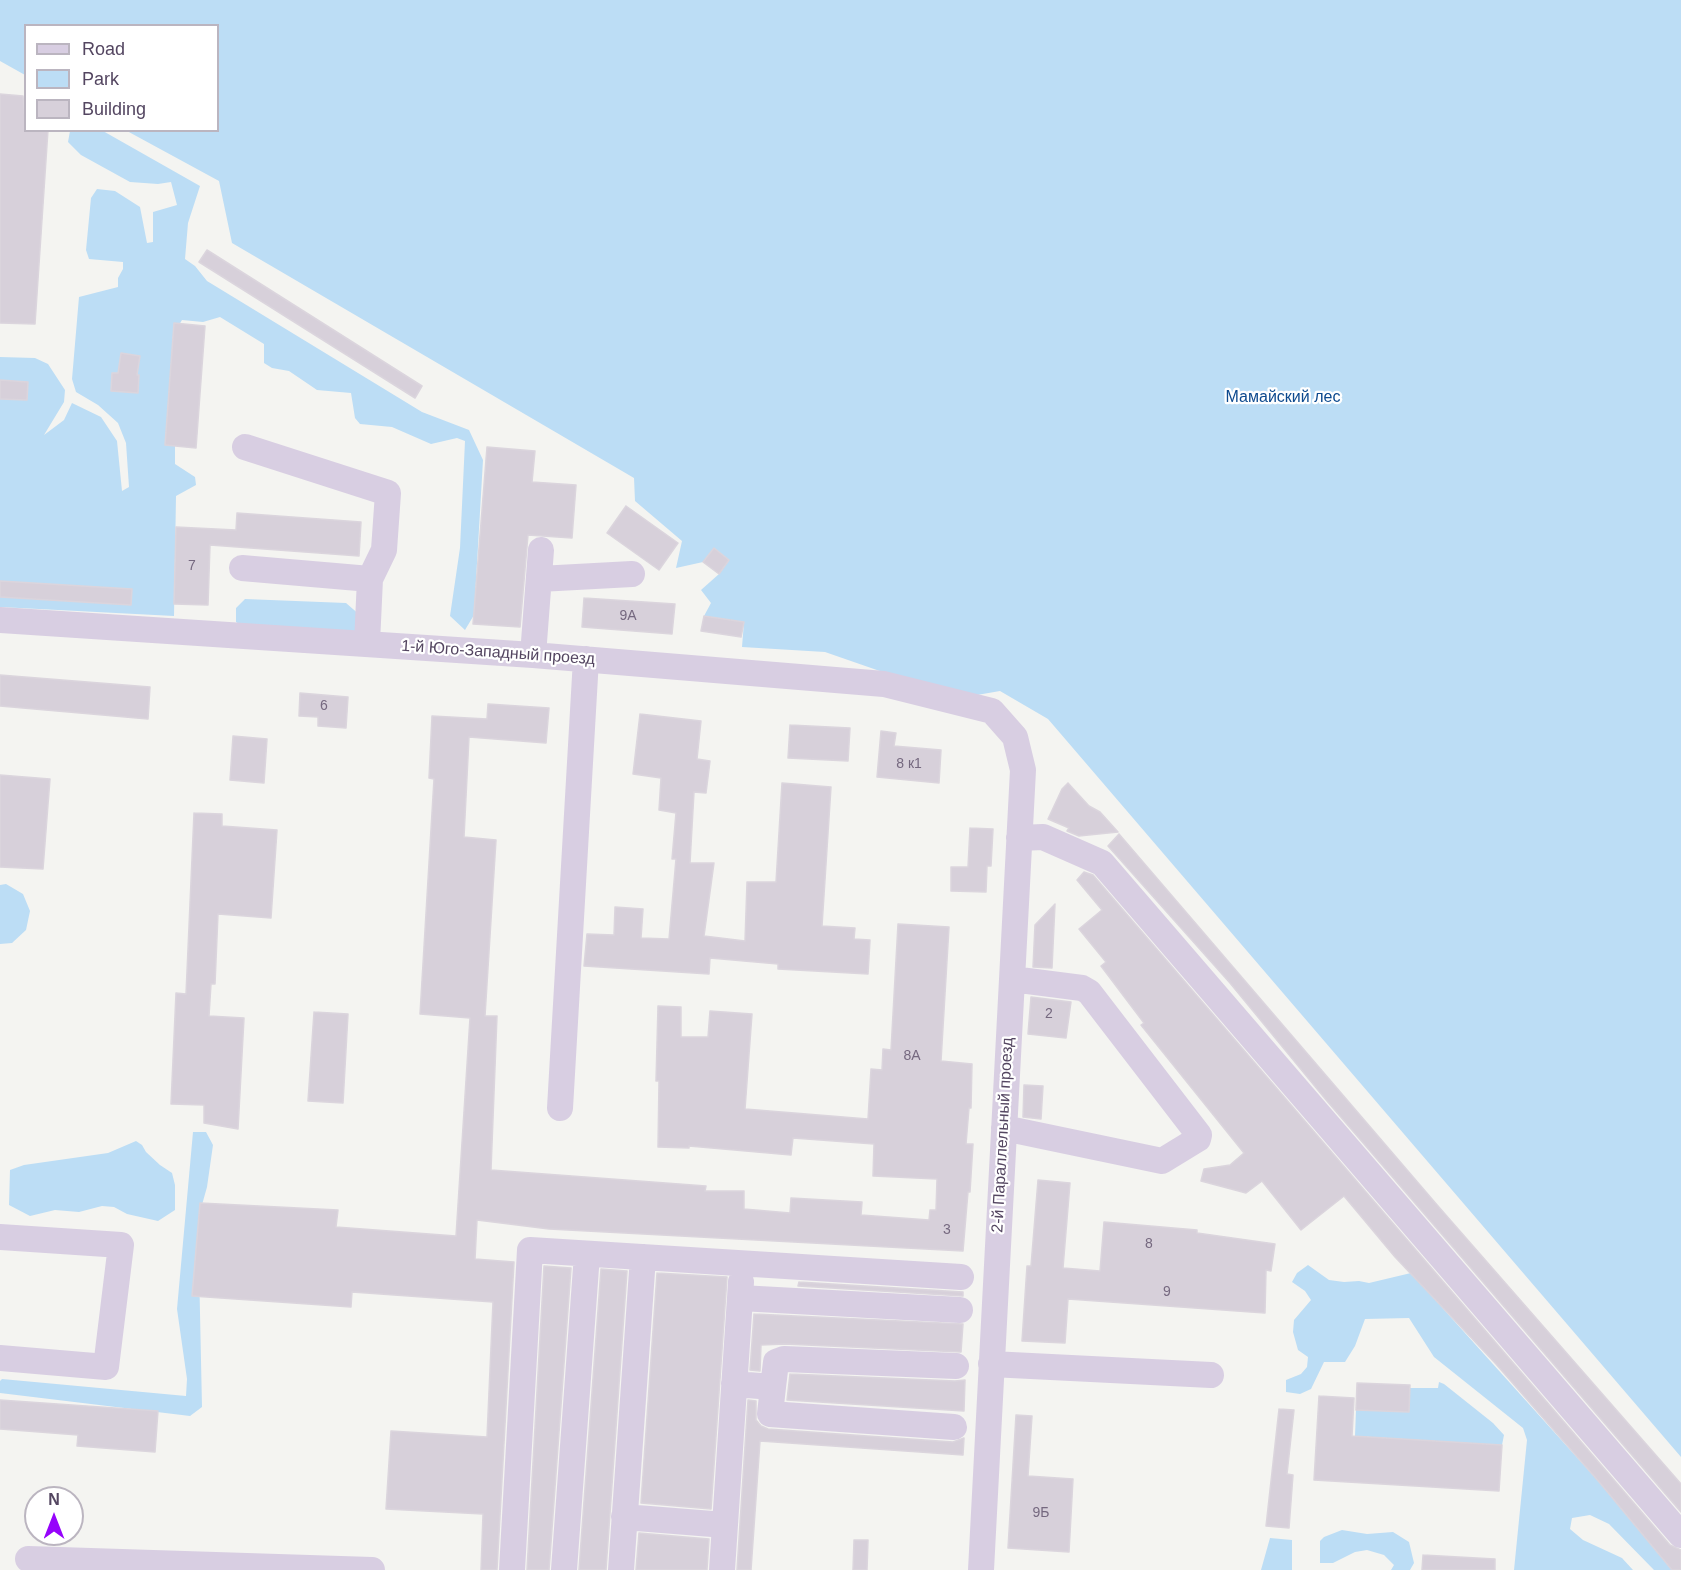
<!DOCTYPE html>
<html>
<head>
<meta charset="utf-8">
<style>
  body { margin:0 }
  #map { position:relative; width:1681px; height:1570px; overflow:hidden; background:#f4f4f1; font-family:Arial,sans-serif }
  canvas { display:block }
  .legend { position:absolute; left:24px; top:24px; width:195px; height:108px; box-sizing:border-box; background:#fff; border:2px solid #bbb5c0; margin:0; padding:8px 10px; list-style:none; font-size:18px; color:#544661 }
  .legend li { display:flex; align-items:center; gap:12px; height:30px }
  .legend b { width:30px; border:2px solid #bbb5c0 }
  .north { position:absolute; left:24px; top:1486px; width:60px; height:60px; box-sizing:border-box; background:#fff; border:2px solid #bbb5c0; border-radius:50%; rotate:0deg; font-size:16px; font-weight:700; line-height:24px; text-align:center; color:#544661 }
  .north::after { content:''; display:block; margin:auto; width:21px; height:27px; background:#9603fb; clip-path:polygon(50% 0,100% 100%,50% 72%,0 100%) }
</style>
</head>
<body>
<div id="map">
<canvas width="1681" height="1570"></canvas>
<ul class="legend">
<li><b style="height:8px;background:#d8cee2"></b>Road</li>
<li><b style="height:16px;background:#bcddf5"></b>Park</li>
<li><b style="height:16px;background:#d7d0da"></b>Building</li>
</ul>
<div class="north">N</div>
</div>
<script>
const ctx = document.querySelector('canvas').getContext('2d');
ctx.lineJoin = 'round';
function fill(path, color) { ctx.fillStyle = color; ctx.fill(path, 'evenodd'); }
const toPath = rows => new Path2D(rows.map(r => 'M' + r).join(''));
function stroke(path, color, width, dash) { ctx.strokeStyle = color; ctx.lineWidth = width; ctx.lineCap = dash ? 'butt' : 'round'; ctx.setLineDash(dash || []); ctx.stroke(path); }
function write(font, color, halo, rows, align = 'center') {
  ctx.font = font + ' Arial,sans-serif'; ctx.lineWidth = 4.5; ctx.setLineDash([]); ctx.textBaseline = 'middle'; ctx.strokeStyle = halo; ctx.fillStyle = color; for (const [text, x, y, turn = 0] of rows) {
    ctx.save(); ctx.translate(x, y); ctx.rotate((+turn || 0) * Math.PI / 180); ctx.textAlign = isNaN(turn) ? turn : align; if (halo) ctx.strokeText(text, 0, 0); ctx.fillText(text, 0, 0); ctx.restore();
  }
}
const green = toPath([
  [0,0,1681,0,1681,1457,1048,719,1000,691,977,695,897,677,825,652,742,647,744,622,704,616,711,603,701,590,719,574,729,560,714,549,703,562,676,568,682,541,635,501,634,478,232,243,219,181,127,131,218,130,218,26,26,26,25,75,0,61],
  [70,131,103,131,200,186,188,223,185,259,195,266,207,281,422,412,469,430,483,460,474,615,465,630,450,616,460,548,465,441,457,438,431,444,392,427,360,424,355,418,351,393,317,390,289,371,272,368,264,363,264,344,220,317,203,322,182,320,173,335,165,445,175,446,175,464,195,477,196,485,176,496,174,616,0,607,0,357,35,358,48,364,65,390,64,402,44,435,64,420,72,403,101,417,117,441,122,491,129,487,126,443,118,423,98,405,76,392,72,379,79,297,118,287,118,278,123,269,123,262,89,259,86,250,91,198,97,189,115,191,140,207,147,243,153,242,153,212,177,205,171,182,158,184,130,182,81,155,68,142],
  [245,599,346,603,361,616,359,630,346,634,243,627,236,622,236,608],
  [6,884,23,894,30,911,26,930,12,943,0,944,0,885],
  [193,1132,206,1132,213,1145,207,1187,198,1219,202,1407,190,1416,0,1393,0,1381,2,1379,186,1396,187,1379,177,1309],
  [136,1141,142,1145,146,1152,160,1165,172,1173,175,1185,175,1210,158,1221,127,1214,114,1207,102,1206,79,1212,55,1210,30,1216,9,1205,10,1170,24,1165,108,1153],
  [1308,1265,1329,1280,1344,1282,1359,1281,1369,1283,1411,1273,1600,1483,1672,1570,1654,1570,1609,1524,1590,1515,1572,1518,1570,1529,1583,1540,1622,1558,1633,1570,1514,1570,1527,1440,1523,1428,1434,1357,1409,1318,1365,1319,1355,1346,1345,1362,1324,1362,1311,1389,1300,1394,1286,1392,1286,1380,1301,1374,1307,1367,1308,1357,1298,1350,1293,1332,1294,1320,1311,1300,1305,1291,1292,1282,1297,1273],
  [1439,1382,1444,1384,1493,1423,1504,1435,1502,1445,1355,1436,1356,1410,1409,1412,1410,1388,1438,1388],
  [1342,1530,1367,1534,1393,1532,1409,1542,1414,1563,1410,1570,1391,1570,1394,1565,1384,1555,1367,1550,1355,1552,1333,1563,1320,1563,1320,1541,1324,1537],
  [1270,1538,1292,1540,1292,1570,1261,1570]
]);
const building = toPath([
  [0,94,23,96,26,130,48,130,35,324,0,323,0,94],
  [207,250,422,386,415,398,199,262,207,250],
  [174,323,205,326,196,448,165,445,174,323],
  [121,353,140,356,137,375,139,375,138,393,111,391,112,373,118,373,121,353],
  [0,380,28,382,27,400,0,399,0,380],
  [487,447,535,451,532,482,576,485,572,538,528,535,520,627,473,624,487,447],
  [626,506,678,543,659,570,607,533,626,506],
  [237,513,361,522,359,556,210,545,208,605,174,604,176,527,236,530,237,513],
  [714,548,729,560,719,574,703,562,714,548],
  [0,581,132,589,131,605,0,597,0,581],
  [584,598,675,604,672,634,582,627,584,598],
  [704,616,744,622,741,637,701,631,704,616],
  [0,675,150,687,148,719,0,706,0,675],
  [300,693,348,697,346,728,318,726,318,717,299,716,300,693],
  [488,704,549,708,546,743,469,737,464,837,496,840,485,1016,497,1016,491,1170,706,1186,705,1191,744,1191,744,1209,790,1213,791,1198,862,1202,861,1215,929,1220,930,1210,936,1210,937,1179,873,1176,874,1144,793,1138,791,1155,689,1146,689,1148,658,1147,659,1081,656,1081,658,1006,681,1007,681,1037,708,1037,710,1011,752,1014,745,1109,868,1119,871,1069,882,1070,883,1049,891,1050,898,924,949,927,941,1061,972,1064,971,1108,969,1108,966,1144,973,1144,970,1192,968,1192,963,1251,549,1229,477,1220,475,1259,514,1262,497,1570,481,1570,483,1514,386,1509,391,1431,487,1437,493,1302,352,1292,351,1307,192,1296,200,1203,338,1210,336,1227,456,1236,470,1018,420,1014,434,779,429,778,432,716,487,719,488,704],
  [640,714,701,721,697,759,710,761,706,793,694,792,690,863,714,863,704,936,745,941,747,882,776,882,782,783,831,787,822,926,855,928,854,939,870,940,868,974,778,969,778,964,710,958,709,974,584,966,587,934,614,935,615,907,643,909,641,938,669,939,676,859,672,859,676,813,659,810,661,778,633,774,640,714],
  [790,725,850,728,848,761,788,758,790,725],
  [881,731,896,733,894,746,941,750,939,783,877,777,881,731],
  [233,736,267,739,264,783,230,780,233,736],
  [0,775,50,779,43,869,0,867,0,775],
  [1068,783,1089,806,1100,812,1118,832,1079,836,1067,831,1069,828,1048,819,1062,789,1068,783],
  [194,813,222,814,222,826,277,830,271,918,218,914,215,984,211,984,209,1016,244,1018,238,1129,204,1123,204,1105,171,1104,176,993,186,994,194,813],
  [970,828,993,829,991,866,987,866,986,892,951,891,951,867,968,867,970,828],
  [1119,834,1438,1206,1681,1484,1681,1512,1327,1101,1230,983,1108,846,1119,834],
  [1084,872,1093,875,1670,1545,1681,1550,1681,1570,1672,1570,1600,1483,1496,1364,1395,1257,1344,1196,1301,1230,1262,1181,1246,1193,1201,1181,1204,1169,1230,1165,1244,1153,1141,1025,1144,1023,1101,966,1106,962,1079,929,1102,910,1077,880,1084,872],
  [1055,904,1052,968,1033,967,1035,925,1055,904],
  [1031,997,1071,1002,1066,1038,1028,1034,1031,997],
  [314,1012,348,1014,343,1103,308,1101,314,1012],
  [1024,1085,1043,1086,1041,1119,1023,1117,1024,1085],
  [1038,1180,1070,1183,1063,1268,1100,1271,1104,1222,1197,1230,1197,1233,1275,1244,1271,1271,1266,1270,1265,1313,1068,1299,1065,1343,1022,1341,1027,1266,1031,1266,1038,1180],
  [544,1266,571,1268,549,1570,527,1570,544,1266],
  [601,1269,627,1271,606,1570,579,1570,601,1269],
  [657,1273,727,1277,711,1509,641,1503,657,1273],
  [799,1282,963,1292,963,1296,798,1286,799,1282],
  [754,1314,963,1324,961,1352,785,1344,761,1345,760,1371,750,1370,754,1314],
  [790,1374,955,1381,965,1380,964,1411,787,1400,790,1374],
  [1357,1383,1410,1385,1409,1412,1356,1410,1357,1383],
  [1319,1396,1354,1398,1352,1436,1502,1445,1499,1491,1314,1480,1319,1396],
  [0,1400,158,1411,155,1452,77,1446,78,1435,0,1429,0,1400],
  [748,1400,756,1401,756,1420,761,1426,768,1429,953,1442,964,1438,963,1455,760,1441,751,1570,737,1570,748,1400],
  [1279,1409,1294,1410,1287,1474,1293,1475,1289,1528,1266,1526,1279,1409],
  [1016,1415,1032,1416,1028,1476,1073,1479,1069,1552,1008,1548,1016,1415],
  [639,1533,709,1539,707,1570,636,1570,639,1533],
  [854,1540,868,1540,867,1570,853,1570,854,1540],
  [1423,1555,1495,1559,1495,1570,1422,1570,1423,1555]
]);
const minor = toPath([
  [245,447,388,493,384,550,370,579],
  [242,568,370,579,367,643],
  [539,579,632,574],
  [0,620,533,655,884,684,992,711,1015,737,1023,770,981,1570],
  [533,655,541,550],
  [1019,838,1043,837,1102,863,1681,1535],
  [560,1108,586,659],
  [1004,1128,1162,1161,1198,1139,1199,1135,1089,992,1082,988,1012,979],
  [0,1237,121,1245,106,1367,0,1358],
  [741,1282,740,1298,960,1310],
  [991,1364,1211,1375],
  [734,1384,773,1387,770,1414,954,1427],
  [773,1387,776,1362,784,1359,956,1366],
  [624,1517,725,1525],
  [28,1559,372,1570],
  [512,1570,530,1250,961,1277],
  [564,1570,587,1254],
  [621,1570,643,1257],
  [722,1570,740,1298]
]);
const numberNames = [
  ["7",192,566],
  ["9А",628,616],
  ["6",324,706],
  ["8 к1",909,764],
  ["2",1049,1014],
  ["8А",912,1056],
  ["3",947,1230],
  ["8",1149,1244],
  ["9",1167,1292],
  ["9Б",1041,1513]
];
const parkNames = [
  ["Мамайский лес",1283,398]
];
const streetNames = [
  ["1-й Юго-Западный проезд",498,653,4],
  ["2-й Параллельный проезд",1003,1135,-87]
];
fill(green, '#bcddf5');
fill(building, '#d7d0da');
stroke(building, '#dbd5dd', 1.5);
stroke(minor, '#d8cee2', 26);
write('14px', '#75687f', null, numberNames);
write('16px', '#0c498e', '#fff', parkNames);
write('16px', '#544661', '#fff', streetNames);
</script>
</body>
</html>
